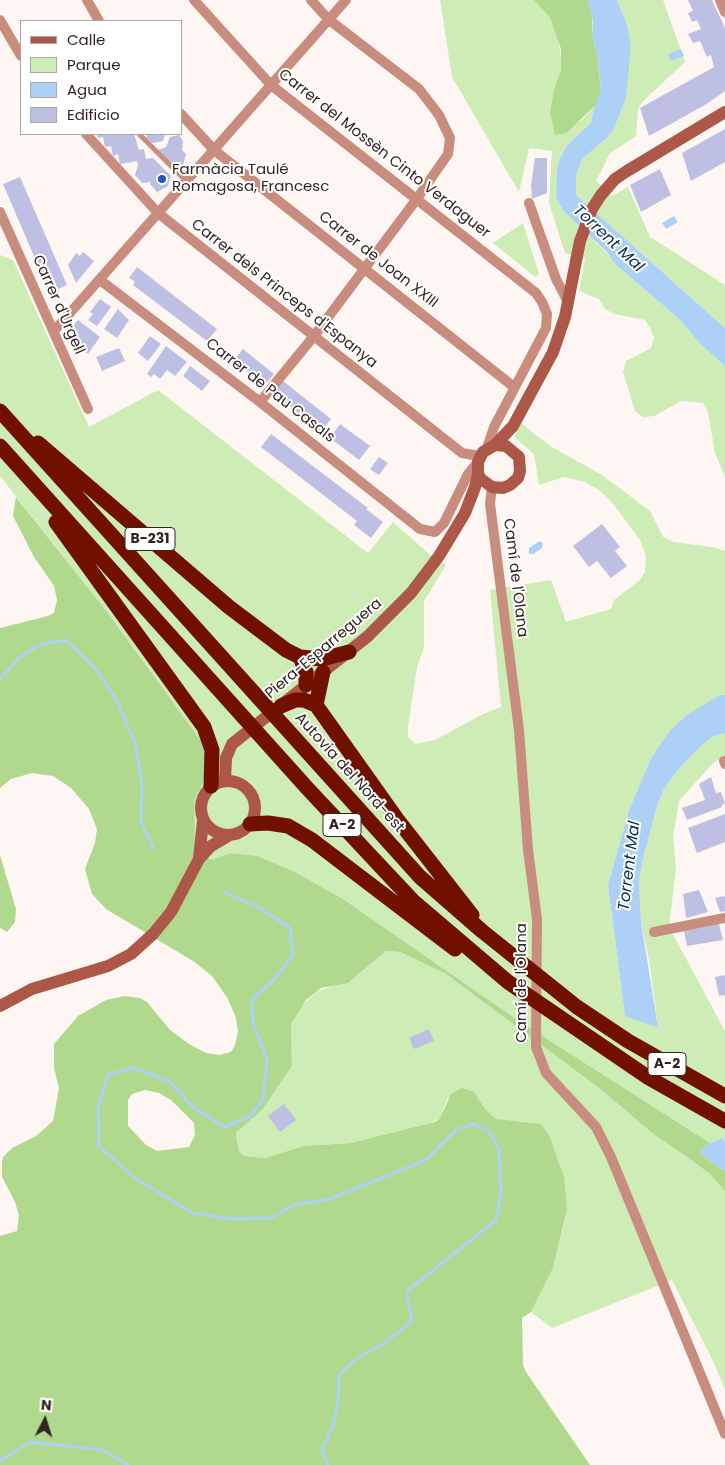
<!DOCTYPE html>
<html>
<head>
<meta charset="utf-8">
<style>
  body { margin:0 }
  #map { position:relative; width:725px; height:1465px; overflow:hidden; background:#fef6f3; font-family:Poppins,sans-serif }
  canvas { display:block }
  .legend { position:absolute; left:20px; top:20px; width:162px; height:115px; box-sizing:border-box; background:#fff; border:1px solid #ada7a5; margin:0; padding:6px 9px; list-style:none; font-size:15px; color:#32241e }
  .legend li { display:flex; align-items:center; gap:10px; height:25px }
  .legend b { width:25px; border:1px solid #ada7a5 }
  .north { position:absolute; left:20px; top:1395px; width:50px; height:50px; -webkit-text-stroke:4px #fff; paint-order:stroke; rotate:5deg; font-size:14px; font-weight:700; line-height:20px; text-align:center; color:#32241e }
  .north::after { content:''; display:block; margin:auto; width:18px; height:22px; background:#32241e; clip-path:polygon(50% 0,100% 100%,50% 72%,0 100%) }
</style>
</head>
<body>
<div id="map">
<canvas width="725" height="1465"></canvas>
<ul class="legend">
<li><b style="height:6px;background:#ac5747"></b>Calle</li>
<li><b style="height:14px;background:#ceecb5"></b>Parque</li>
<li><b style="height:14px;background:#add1f6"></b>Agua</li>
<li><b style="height:14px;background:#bec0e3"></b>Edificio</li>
</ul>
<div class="north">N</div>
</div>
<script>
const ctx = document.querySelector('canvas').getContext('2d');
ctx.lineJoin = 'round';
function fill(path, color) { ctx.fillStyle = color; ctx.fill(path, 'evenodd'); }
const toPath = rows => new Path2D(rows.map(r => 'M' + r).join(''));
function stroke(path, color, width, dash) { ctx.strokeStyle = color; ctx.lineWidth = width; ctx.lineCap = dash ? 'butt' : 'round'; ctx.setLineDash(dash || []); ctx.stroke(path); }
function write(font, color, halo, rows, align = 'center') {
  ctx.font = font + ' Poppins,sans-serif'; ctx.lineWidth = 4; ctx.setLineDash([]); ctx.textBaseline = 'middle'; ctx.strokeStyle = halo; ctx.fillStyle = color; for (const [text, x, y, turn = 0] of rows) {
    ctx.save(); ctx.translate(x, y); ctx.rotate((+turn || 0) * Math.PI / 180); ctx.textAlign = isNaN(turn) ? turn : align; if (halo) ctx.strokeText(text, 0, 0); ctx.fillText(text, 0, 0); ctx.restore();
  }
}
const green = toPath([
  [440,0,534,0,550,18,558,38,561,59,561,70,554,89,550,112,581,121,596,105,591,123,568,144,560,158,557,168,556,198,564,212,608,254,613,262,680,320,700,344,725,366,725,477,715,453,708,412,703,403,681,401,654,416,643,417,635,411,623,372,626,361,651,348,654,338,650,328,645,320,614,314,605,309,599,299,579,291,585,259,565,253,549,203,552,151,529,148,519,192,452,77],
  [617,0,663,0,685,62,642,102,638,109,636,136,610,153,596,181,612,196,628,187,650,237,725,285,725,328,576,195,576,175,583,158,607,138,614,129,626,98,630,40,627,24],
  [523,223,539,274,535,277,493,243],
  [0,255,13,260,89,427,158,390,368,553,393,522,429,554,446,565,424,601,424,647,417,667,408,727,408,737,416,744,435,740,483,714,501,707,490,590,551,580,566,622,611,609,614,600,639,581,645,572,646,556,640,540,611,501,599,490,585,482,564,477,539,485,534,454,514,437,521,423,550,446,602,475,650,511,663,537,673,542,712,547,725,551,725,695,687,715,671,729,651,758,629,810,608,885,625,1016,658,1028,650,965,641,921,639,882,643,859,657,806,664,789,677,771,703,744,712,737,725,733,725,756,713,763,679,801,673,837,676,868,669,927,725,1031,725,1142,722,1138,710,1143,516,1019,343,899,295,872,256,856,231,853,211,860,194,849,194,801,199,790,104,608,0,476],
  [386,951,400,952,446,974,599,1088,652,1133,687,1157,710,1174,725,1191,725,1390,714,1363,672,1280,552,1328,531,1312,553,1268,566,1218,563,1177,549,1135,522,1121,508,1122,496,1119,486,1110,474,1092,447,1099,440,1118,423,1127,351,1143,319,1145,266,1158,245,1156,239,1152,236,1133,263,1109,292,1066,291,1024,297,1011,316,992,353,979]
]);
const forest = toPath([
  [534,0,588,0,592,11,593,41,597,53,601,91,596,105,566,133,555,135,550,112,554,89,561,70,561,49,550,18],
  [16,497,104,608,204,745,208,759,205,778,194,801,195,849,211,860,231,853,257,856,295,872,343,899,516,1019,710,1143,699,1152,725,1172,725,1191,710,1174,687,1157,652,1133,599,1088,446,974,400,952,386,951,348,983,321,988,306,1000,291,1024,292,1066,263,1109,236,1133,239,1152,245,1156,266,1158,304,1146,351,1143,435,1122,440,1118,451,1094,462,1088,474,1092,486,1110,496,1119,541,1124,549,1135,564,1177,567,1211,553,1268,531,1312,522,1318,523,1365,526,1372,590,1465,0,1465,0,1236,17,1231,19,1216,15,1202,2,1177,2,1163,3,1157,12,1148,36,1136,53,1121,59,1088,54,1068,54,1044,78,1016,106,1000,125,996,140,998,147,1002,170,1030,189,1044,206,1053,219,1055,231,1052,235,1045,238,1032,236,1018,228,999,212,976,193,961,106,909,92,894,85,869,95,843,97,829,89,809,71,788,53,776,32,773,11,779,0,788,0,628,48,616,54,613,57,600,54,586,34,557,13,516],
  [145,1090,159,1093,171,1100,194,1123,195,1135,189,1147,157,1151,146,1145,128,1126,128,1100,132,1094],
  [0,855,16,909,15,922,7,932,0,928]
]);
const water = toPath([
  [588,0,617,0,627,24,631,45,626,98,614,129,607,138,583,158,576,175,576,195,725,328,725,366,700,344,680,320,613,262,608,253,564,212,556,198,557,168,560,158,568,144,591,123,594,108,601,91,597,53,593,41,593,21],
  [681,49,684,56,671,61,668,54],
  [674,216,678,222,666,229,662,223],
  [540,541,543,543,542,548,533,554,529,554,529,548],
  [720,695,725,695,725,733,712,737,703,744,677,771,664,789,657,806,643,859,639,882,641,921,658,1028,625,1016,608,885,629,810,651,758,671,729,687,715],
  [722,1138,725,1142,725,1172,699,1152,710,1143]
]);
const stream = toPath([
  [0,679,19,658,39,645,66,640,95,668,116,699,135,743,142,783,141,823,154,849],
  [224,892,258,907,290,928,293,955,273,981,252,999,253,1023,267,1060,263,1099,249,1117,224,1127,193,1107,169,1081,133,1068,108,1075,98,1108,99,1146,136,1179,193,1213,231,1219,271,1218,294,1205,330,1199,426,1160,456,1130,474,1124,490,1132,499,1151,501,1193,496,1220,406,1292,412,1321,385,1343,356,1359,339,1375,338,1401,333,1425,322,1450,328,1465],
  [0,1461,30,1442,103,1450,128,1465]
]);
const building = toPath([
  [688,0,712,0,725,28,725,91,705,105,649,136,640,108,714,67,711,55,707,57,700,41,693,43,688,34,701,29,697,20,692,22,688,13,693,11],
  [725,129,725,162,691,181,682,153],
  [97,134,134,134,139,150,144,149,146,159,153,158,171,176,168,186,157,192,150,184,151,182,142,183,135,175,138,165,137,161,120,164,118,154,113,156,111,146,105,147,103,137,98,138],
  [147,134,165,134,163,141,152,143,146,138],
  [179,135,183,141,182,150,186,154,183,165,174,167,158,150,166,147,170,137],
  [535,158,547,158,547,193,532,199,531,185],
  [660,169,671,195,641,212,630,185],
  [20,177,67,285,58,289,59,292,51,296,3,184],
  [83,252,94,261,76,283,68,265,76,253,80,256],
  [137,267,217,329,207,341,133,285,135,282,129,278],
  [100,299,111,307,97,326,88,320,93,314,90,312],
  [118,309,129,320,117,338,104,329],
  [78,320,100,337,88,354,76,345,78,342,72,337,73,334,69,331],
  [150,336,161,344,148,361,138,353],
  [166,346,187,362,175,376,167,370,160,379,154,374,151,377,147,374],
  [119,348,125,361,102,371,96,357],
  [243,349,274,374,265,385,233,361],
  [190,366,210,381,202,391,183,376],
  [283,381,331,419,321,431,273,393],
  [340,424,370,446,359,460,330,438],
  [271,434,368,508,366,509,383,522,371,538,354,525,357,521,261,447],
  [379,457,388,463,379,475,370,469],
  [602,524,620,547,615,551,627,566,611,578,597,561,589,567,573,546],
  [711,777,716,793,721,792,725,803,722,805,722,807,687,820,682,808,705,800,699,784],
  [725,814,725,842,697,853,688,828],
  [699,890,708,912,686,918,683,894],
  [725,896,725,911,720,912,715,898],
  [719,924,723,940,687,946,684,931],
  [725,975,725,995,719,996,715,977],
  [429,1029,434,1041,414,1049,409,1038],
  [284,1104,296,1120,280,1132,268,1116]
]);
const lane = toPath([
  [139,134,186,181]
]);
const street = toPath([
  [87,0,99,21],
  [194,0,271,85,536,293,542,302,547,314,546,328,494,427,487,448],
  [720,0,725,12],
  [0,20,21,56],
  [181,114,214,150,514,387],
  [86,134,158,213,462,453,480,456],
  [529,203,556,279,568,302],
  [0,212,88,409],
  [100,280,260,402,420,529,435,532,444,523,468,474,478,462],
  [54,331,346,0],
  [260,402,314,336,416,200,448,154,450,138,439,115,419,89,328,19,311,0],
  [492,487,490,504,519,730,528,850,537,919,536,1047,546,1073,596,1127,611,1157,725,1434],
  [724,761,725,764],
  [654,932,725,918]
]);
const secondary = toPath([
  [495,445,513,426,553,352,565,317,580,241,592,209,601,195,615,179,627,171,725,112],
  [225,780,226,758,232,744,367,637,411,593,439,556,465,513,475,487,478,474,478,462,483,452,495,445,506,446,519,457,520,471,518,478,510,485,503,488,492,487,481,479,478,474],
  '201 808a27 27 0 1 1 54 0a27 27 0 1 1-54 0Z',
  [199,859,203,821],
  [0,1006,32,989,108,966,131,954,153,934,171,912,199,859,211,846,228,836]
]);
const highway = toPath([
  [0,411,420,877,482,931,577,1007,628,1041,725,1096],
  [38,443,229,607,286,650,300,657,322,659,349,652],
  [0,446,308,789,413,901,508,982,649,1078,725,1121],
  [56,522,204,727,212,750,211,786],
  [300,657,306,672,306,685],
  [316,705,323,672],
  [281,706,295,700,304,700,316,705,397,819,472,915],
  [250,824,268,823,288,826,312,840,455,949]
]);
const markers = [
  [162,179,5,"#2155c2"]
];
const shields = [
  [150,539,50],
  [342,825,38],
  [667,1064,38]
];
const shieldNames = [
  ["B-231",150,539],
  ["A-2",342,825],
  ["A-2",667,1064]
];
const streetNames = [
  ["Carrer del Mossèn Cinto Verdaguer",384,154,38],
  ["Carrer de Joan XXIII",378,260,38],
  ["Carrer dels Princeps d'Espanya",284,294,38],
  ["Carrer d'Urgell",58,305,66],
  ["Carrer de Pau Casals",270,391,38],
  ["Camí de l'Olana",515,578,83],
  ["Piera-Esparreguera",324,649,-40],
  ["Autovia del Nord-est",349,773,48],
  ["Camí de l'Olana",522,983,-90]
];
const poiNames = [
  ["Farmàcia Taulé",172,170],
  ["Romagosa, Francesc",172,187]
];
const waterNames = [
  ["Torrent Mal",608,239,43],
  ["Torrent Mal",630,866,-83]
];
fill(green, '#ceecb5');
fill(forest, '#b1d98e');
fill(water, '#add1f6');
stroke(stream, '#add1f6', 3);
fill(building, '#bec0e3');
stroke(lane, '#c98d80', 5);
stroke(street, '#c98d80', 10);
stroke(secondary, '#ac5747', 12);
stroke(highway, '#721000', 15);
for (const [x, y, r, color] of markers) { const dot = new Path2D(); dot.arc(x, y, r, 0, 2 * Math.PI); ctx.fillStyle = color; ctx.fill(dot); stroke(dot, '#fff', 2); }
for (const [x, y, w] of shields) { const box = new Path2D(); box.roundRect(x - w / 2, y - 11.5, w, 23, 4); ctx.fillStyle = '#fff'; ctx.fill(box); stroke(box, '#32241e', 1); }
write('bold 14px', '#32241e', null, shieldNames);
write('15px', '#32241e', '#fff', streetNames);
write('15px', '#32241e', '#fff', poiNames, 'left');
write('italic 16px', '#002d52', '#fff', waterNames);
</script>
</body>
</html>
